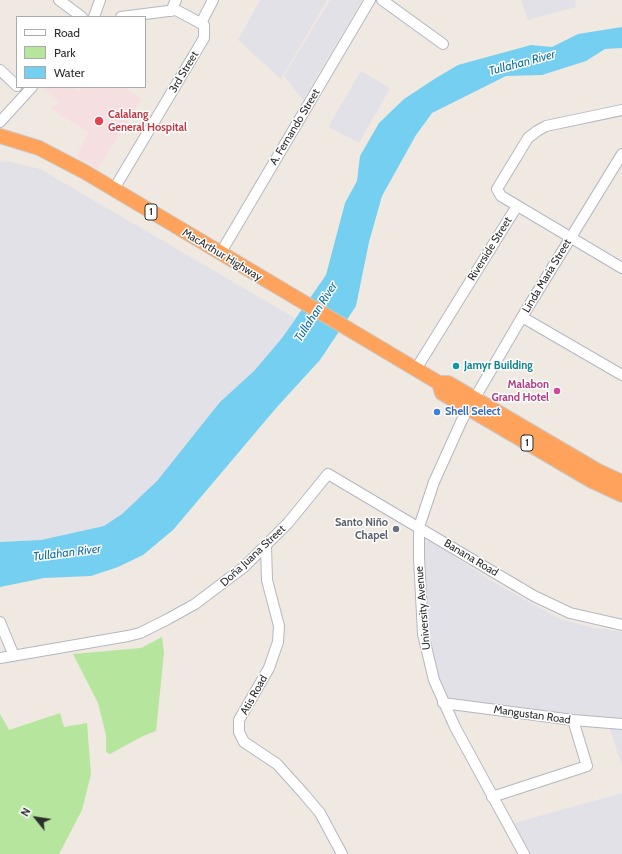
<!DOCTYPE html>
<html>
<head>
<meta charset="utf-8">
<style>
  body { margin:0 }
  #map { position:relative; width:622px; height:854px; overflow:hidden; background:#efe9e1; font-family:Cabin,sans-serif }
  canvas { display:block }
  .legend { position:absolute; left:16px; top:16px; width:130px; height:72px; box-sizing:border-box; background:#fff; border:1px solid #ababab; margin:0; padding:5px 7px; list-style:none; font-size:12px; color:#2e2e2e }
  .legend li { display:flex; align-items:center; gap:8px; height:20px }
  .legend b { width:20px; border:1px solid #ababab }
  .north { position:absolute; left:16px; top:798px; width:40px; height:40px; -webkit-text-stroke:3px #fff; paint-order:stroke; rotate:300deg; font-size:11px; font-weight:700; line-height:16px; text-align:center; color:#2e2e2e }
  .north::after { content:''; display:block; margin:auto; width:14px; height:18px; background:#2e2e2e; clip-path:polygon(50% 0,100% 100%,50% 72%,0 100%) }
</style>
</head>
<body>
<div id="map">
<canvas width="622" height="854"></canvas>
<ul class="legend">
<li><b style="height:5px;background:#fff"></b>Road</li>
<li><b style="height:11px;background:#b6e59e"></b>Park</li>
<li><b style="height:11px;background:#75cff0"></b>Water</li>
</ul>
<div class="north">N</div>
</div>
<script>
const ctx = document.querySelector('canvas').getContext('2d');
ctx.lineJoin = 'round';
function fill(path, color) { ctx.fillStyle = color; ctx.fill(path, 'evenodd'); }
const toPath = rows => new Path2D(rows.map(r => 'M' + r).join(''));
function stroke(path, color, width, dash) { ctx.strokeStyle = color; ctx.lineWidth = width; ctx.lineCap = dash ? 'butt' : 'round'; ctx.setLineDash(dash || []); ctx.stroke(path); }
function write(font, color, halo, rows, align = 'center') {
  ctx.font = font + ' Cabin,sans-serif'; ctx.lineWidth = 3; ctx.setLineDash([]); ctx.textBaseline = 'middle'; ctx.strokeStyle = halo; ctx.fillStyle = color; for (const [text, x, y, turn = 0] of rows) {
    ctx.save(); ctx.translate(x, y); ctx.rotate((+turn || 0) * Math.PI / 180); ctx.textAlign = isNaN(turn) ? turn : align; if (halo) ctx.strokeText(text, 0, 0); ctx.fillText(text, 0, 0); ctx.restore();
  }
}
const industrial = toPath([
  [260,0,327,0,281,79,238,40],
  [330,0,362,0,303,100,284,76],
  [521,0,575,0,576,7,528,20],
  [361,71,390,88,359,143,328,127],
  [7,161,40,169,295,318,282,338,255,371,220,402,157,481,138,500,122,514,104,526,41,540,0,542,0,162],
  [430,541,500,586,560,619,595,628,622,632,622,721,446,698,431,659,428,642,423,542],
  [609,726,622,728,622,766],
  [622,793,622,854,528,854,511,824]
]);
const medical = toPath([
  [42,87,72,87,77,91,88,87,126,87,126,89,141,99,98,169,76,156,89,133,51,109,59,102]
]);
const green = toPath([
  [162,637,164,653,156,731,143,736,110,754,106,752,106,735,98,703,73,654,141,648],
  [60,713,64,727,87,723,91,774,82,810,59,854,0,854,0,714,9,730]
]);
const water = toPath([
  [622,27,622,48,605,49,586,61,542,75,506,76,432,113,416,135,382,196,369,242,356,306,320,360,277,407,173,530,143,555,118,567,91,576,44,578,0,587,0,542,41,540,104,526,122,514,157,481,220,402,254,371,282,338,326,275,345,203,357,181,360,156,379,123,404,99,436,78,458,65,531,45,552,47,578,34]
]);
const minor = toPath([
  [59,0,82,17],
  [382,0,443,44],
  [171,11,176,0],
  [94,17,100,0],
  [201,23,213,0],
  [0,70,17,86],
  [622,110,546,126,537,131,528,138,497,189,501,196,622,268],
  [0,122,32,87],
  [114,189,204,38,204,25,176,10,121,17],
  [220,254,370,0],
  [522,317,622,375],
  [416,369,517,206],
  [266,546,267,580,279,626,278,642,269,668,239,720,239,732,244,742,277,764,304,794,320,813,342,854],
  [0,622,14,656],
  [0,658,128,636,140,633,168,619,195,604,244,567,288,523,328,474,534,596,570,613,622,625],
  [443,703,573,720,622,724],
  [492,797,587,766,573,720],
  [524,854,455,727,434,680,423,634,419,558,419,527,434,482,462,420,522,317,622,154]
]);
const highway = toPath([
  [0,136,39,148,85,172,439,383,448,383,598,471,622,482],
  [439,383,442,393,592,481,622,495]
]);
const markers = [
  [99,121,5,"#e0444e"],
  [456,366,4,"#0f9aa8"],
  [557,391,4,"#d1479c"],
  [437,412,4,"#3f7fe0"],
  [396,529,4,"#6b7280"]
];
const shields = [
  [151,212,12],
  [527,443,12]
];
const shieldNames = [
  ["1",151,212],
  ["1",527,443]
];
const streetNames = [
  ["3rd Street",184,72,-59],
  ["A. Fernando Street",295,127,-59],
  ["Riverside Street",490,249,-58],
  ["MacArthur Highway",222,255,31],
  ["Linda Maria Street",547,276,-59],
  ["Doña Juana Street",253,556,-43],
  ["Banana Road",471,558,31],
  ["University Avenue",423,608,-95],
  ["Atis Road",254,695,-61],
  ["Mangustan Road",532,715,8]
];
const healthNames = [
  ["Calalang",108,115],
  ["General Hospital",108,128]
];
const cultureNames = [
  ["Jamyr Building",464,366]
];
const hotelNames = [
  ["Malabon",549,385],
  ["Grand Hotel",549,398]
];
const shopNames = [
  ["Shell Select",445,412]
];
const worshipNames = [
  ["Santo Niño",388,523],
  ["Chapel",388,536]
];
const waterNames = [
  ["Tullahan River",522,63,-15],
  ["Tullahan River",316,312,-57],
  ["Tullahan River",67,553,-7]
];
fill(industrial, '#e3e1e8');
fill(medical, '#f5dfe0');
fill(green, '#b6e59e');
fill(water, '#75cff0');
stroke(minor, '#b4b7c1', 12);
stroke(highway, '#c9c9c9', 16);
stroke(minor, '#fff', 10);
stroke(highway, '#ffa35c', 14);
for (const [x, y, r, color] of markers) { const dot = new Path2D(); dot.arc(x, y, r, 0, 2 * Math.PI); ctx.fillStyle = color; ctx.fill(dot); stroke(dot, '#fff', 1.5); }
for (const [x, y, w] of shields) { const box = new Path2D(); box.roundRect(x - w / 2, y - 8, w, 16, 3); ctx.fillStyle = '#fff'; ctx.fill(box); stroke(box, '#2e2e2e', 1); }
write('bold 10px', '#2e2e2e', null, shieldNames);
write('11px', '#2e2e2e', '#fff', streetNames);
write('bold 11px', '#be3a42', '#fff', healthNames, 'left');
write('bold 11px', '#0d838f', '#fff', cultureNames, 'left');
write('bold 11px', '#b23c85', '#fff', hotelNames, 'right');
write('bold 11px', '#366cbe', '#fff', shopNames, 'left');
write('bold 11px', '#5b616d', '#fff', worshipNames, 'right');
write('italic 12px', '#0d6fa3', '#fff', waterNames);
</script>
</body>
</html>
